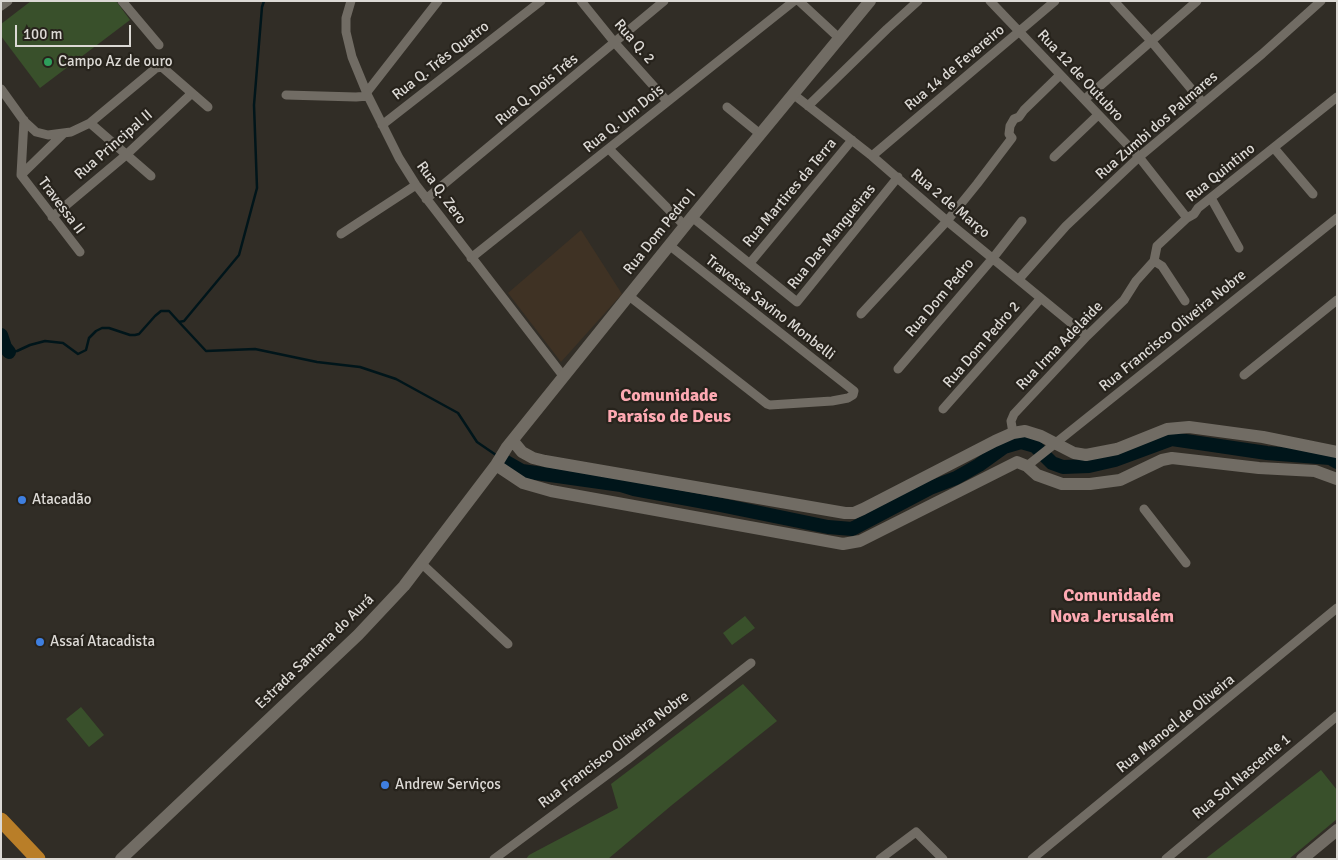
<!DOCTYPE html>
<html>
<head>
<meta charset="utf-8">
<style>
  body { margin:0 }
  #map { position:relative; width:1338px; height:860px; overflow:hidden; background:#312d26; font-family:Signika,sans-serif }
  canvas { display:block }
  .frame { position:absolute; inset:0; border:2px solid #dcd9d5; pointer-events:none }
  .scale { position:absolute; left:15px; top:25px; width:116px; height:22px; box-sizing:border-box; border:2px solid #dcd9d5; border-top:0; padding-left:6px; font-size:15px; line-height:18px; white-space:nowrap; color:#dcd9d5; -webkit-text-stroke:4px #27231c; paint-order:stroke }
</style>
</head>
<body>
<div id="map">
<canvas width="1338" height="860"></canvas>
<div class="frame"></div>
<div class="scale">100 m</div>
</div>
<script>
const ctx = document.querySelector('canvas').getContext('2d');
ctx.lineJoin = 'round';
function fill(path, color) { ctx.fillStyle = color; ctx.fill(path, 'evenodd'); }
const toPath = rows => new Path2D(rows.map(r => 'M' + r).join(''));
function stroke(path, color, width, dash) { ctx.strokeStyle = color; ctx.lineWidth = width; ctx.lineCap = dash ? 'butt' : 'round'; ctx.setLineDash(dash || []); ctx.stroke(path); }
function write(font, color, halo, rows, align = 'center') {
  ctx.font = font + ' Signika,sans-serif'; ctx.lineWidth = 4.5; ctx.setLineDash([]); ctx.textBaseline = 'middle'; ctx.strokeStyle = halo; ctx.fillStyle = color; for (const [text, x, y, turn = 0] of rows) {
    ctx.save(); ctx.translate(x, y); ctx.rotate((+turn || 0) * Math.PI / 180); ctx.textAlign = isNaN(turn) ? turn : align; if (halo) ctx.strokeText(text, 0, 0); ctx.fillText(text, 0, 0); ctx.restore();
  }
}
const education = toPath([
  [581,230,622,294,561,362,508,293]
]);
const green = toPath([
  [31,1,116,1,130,20,40,88,1,36,1,24],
  [745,616,755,628,732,645,723,633],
  [743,684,777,721,672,805,608,859,526,859,529,855,618,808,611,784],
  [81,707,104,735,89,747,66,719],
  [1321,770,1337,790,1337,819,1289,859,1205,859]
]);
const stream = toPath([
  [179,322,206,351,255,349,317,362,360,367,396,379,458,413,477,442,496,455],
  [9,352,17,351,30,345,45,341,63,343,78,354,86,350,89,338,96,331,102,328,109,328,130,335,135,335,139,334,155,316,161,311,169,311,179,322,184,321,239,255,257,188,254,105,262,7,264,1]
]);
const river = toPath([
  [1,335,5,347,9,352],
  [501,459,522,471,621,485,634,489,721,505,828,527,852,529,930,488,956,478,979,465,1004,447,1021,442,1035,446,1052,463,1063,467,1089,466,1115,460,1172,439,1267,453,1330,458,1337,462]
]);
const street = toPath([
  [122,1,159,45],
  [351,1,346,18,346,32,352,57,368,96,399,158,416,185,564,377],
  [581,1,615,43,667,101],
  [799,1,839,38],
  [990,1,1139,157,1187,218],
  [1114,1,1152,42,1203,103],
  [1,6,8,1],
  [1,89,24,121,36,132,48,135,71,132,90,123,156,68,162,67,208,107],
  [367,92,438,1],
  [793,94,872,156,947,221,1087,336],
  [286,95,356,97,368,96],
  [1085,99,1197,1],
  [808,106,887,29,918,1],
  [727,107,760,134],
  [90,123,151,176],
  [382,125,541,1],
  [1274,148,1313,194],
  [609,149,685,226],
  [872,156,1055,1],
  [1054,157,1098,115],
  [21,175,80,252],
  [21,175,64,133],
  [21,175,24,120],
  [1211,198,1239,248],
  [426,199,664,1],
  [52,217,126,155,192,93],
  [692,217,797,302,898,177],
  [341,234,416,185],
  [471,258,794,1],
  [1154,261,1162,266,1185,301],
  [750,263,852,140],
  [1019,279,1066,226,1139,157,1262,54,1321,1],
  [629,296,767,404,770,405,832,401,848,398,853,395,854,391,669,245],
  [861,314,947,221,977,184,1012,138,1009,134,1010,126,1014,119,1019,117,1024,110,1060,75],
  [898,369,993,258,1022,221],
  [1244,375,1337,300],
  [943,409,1041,298],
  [1013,433,1011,421,1014,414,1087,336,1124,300,1136,281,1154,261,1157,246,1187,218,1194,214,1198,208,1337,97],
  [1027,466,1337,218],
  [1144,509,1186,563],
  [421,563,508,644],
  [494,859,627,760,751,663],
  [880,859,916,832,943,859],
  [1032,859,1337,608],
  [1166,859,1337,716]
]);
const secondary = toPath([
  [513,441,522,452,533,458,545,461,845,513,854,513,863,509,995,441,1013,433,1025,431,1041,436,1074,453,1086,455,1117,449,1167,429,1189,427,1263,437,1337,452],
  [496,465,523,483,551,491,843,544,860,541,1017,462,1027,466,1037,475,1062,484,1090,484,1120,480,1162,460,1172,458,1259,468,1315,471,1337,479],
  [121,859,358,635,404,586,496,465,507,447,692,217,870,1],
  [1302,859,1337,830]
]);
const highway = toPath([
  [1,820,38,859]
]);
const markers = [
  [48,62,5,"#2e9e5b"],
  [22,500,5,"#3f7fe0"],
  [40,642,5,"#3f7fe0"],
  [385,785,5,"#3f7fe0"]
];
const streetNames = [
  ["Rua Q. 2",634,42,49],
  ["Rua Q. Três Quatro",441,61,-38],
  ["Rua 14 de Fevereiro",955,68,-40],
  ["Rua 12 de Outubro",1080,76,47],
  ["Rua Q. Dois Três",537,90,-40],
  ["Rua Q. Um Dois",624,119,-39],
  ["Rua Zumbi dos Palmares",1157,126,-41],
  ["Rua Principal II",114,145,-41],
  ["Rua Quintino",1221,173,-39],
  ["Rua Q. Zero",441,193,54],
  ["Rua Martires da Terra",790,193,-50],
  ["Rua 2 de Março",950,204,40],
  ["Travessa II",61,206,53],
  ["Rua Dom Pedro I",660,232,-51],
  ["Rua Das Mangueiras",832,237,-51],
  ["Rua Dom Pedro",940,298,-50],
  ["Travessa Savino Monbelli",770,308,38],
  ["Rua Francisco Oliveira Nobre",1173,331,-39],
  ["Rua Dom Pedro 2",982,345,-49],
  ["Rua Irma Adelaide",1060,346,-46],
  ["Estrada Santana do Aurá",315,652,-44],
  ["Rua Manoel de Oliveira",1176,724,-39],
  ["Rua Francisco Oliveira Nobre",614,750,-37],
  ["Rua Sol Nascente 1",1242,777,-40]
];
const poiNames = [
  ["Campo Az de ouro",58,62],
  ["Atacadão",32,500],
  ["Assaí Atacadista",50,642],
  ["Andrew Serviços",395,785]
];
const quarterNames = [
  ["Comunidade",669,396],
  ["Paraíso de Deus",669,417],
  ["Comunidade",1112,596],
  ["Nova Jerusalém",1112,617]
];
fill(education, '#3f3224');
fill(green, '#39502b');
stroke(stream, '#00151a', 2.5);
stroke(river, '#00151a', 14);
stroke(street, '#716c64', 9);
stroke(secondary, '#716c64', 12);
stroke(highway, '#b97e28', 15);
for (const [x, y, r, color] of markers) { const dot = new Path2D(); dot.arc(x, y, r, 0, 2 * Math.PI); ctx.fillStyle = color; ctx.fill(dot); stroke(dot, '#27231c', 2); }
write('15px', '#dcd9d5', '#27231c', streetNames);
write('15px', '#dcd9d5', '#27231c', poiNames, 'left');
write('bold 18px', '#fea9b2', '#27231c', quarterNames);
</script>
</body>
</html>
